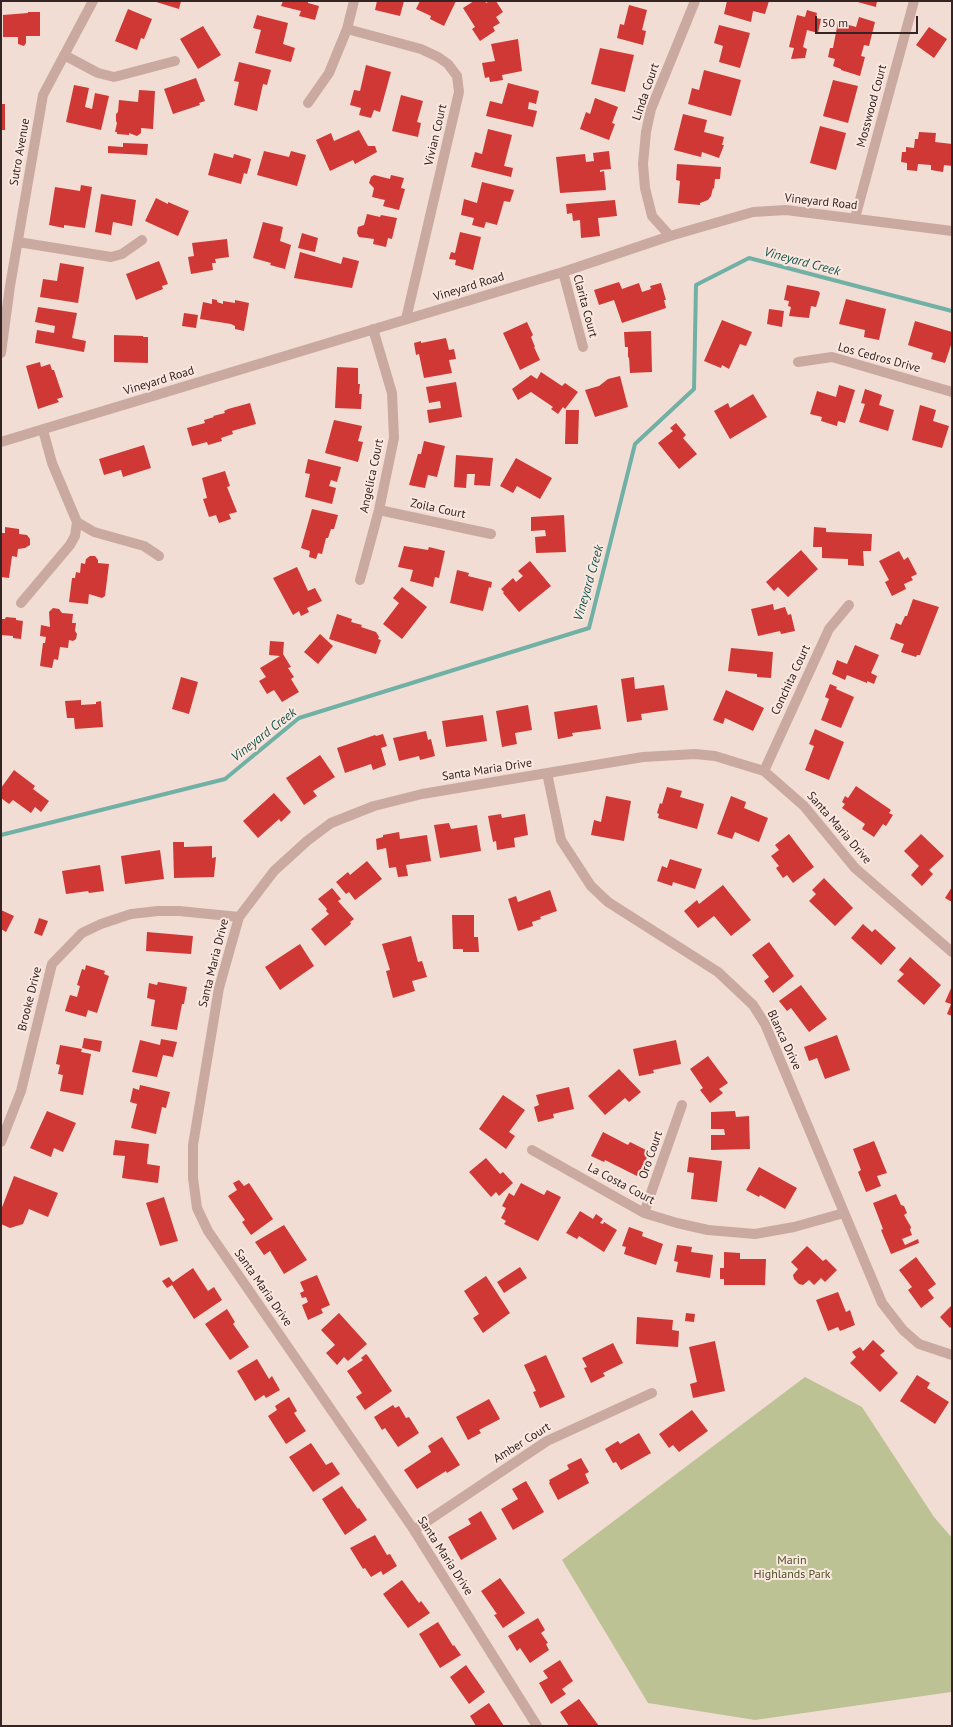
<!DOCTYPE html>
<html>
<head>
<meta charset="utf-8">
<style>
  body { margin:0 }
  #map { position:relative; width:953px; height:1727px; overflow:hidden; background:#f2ddd4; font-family:"PT Sans",sans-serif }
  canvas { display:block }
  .frame { position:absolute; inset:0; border:2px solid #342524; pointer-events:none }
  .scale { position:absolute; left:815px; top:16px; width:103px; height:18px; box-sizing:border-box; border:2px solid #342524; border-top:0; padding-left:5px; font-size:12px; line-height:14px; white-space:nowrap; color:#342524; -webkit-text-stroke:3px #fae8e0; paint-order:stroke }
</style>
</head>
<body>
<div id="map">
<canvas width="953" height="1727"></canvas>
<div class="frame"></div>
<div class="scale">50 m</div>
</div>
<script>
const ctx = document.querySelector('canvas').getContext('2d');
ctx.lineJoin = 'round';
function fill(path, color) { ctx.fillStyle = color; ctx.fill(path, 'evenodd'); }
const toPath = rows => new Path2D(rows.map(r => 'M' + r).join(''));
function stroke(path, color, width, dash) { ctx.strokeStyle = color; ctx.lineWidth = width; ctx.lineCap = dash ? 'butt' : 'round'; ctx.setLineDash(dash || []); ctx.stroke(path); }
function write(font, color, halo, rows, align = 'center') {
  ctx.font = font + ' "PT Sans",sans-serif'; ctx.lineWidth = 4; ctx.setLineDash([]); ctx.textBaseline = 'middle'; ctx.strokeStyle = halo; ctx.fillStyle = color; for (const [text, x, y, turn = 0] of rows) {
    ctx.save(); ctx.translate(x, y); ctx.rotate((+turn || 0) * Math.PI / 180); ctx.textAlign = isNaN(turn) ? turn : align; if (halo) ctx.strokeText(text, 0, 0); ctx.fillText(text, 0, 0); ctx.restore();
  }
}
const green = toPath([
  [805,1377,862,1407,934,1517,952,1538,951,1692,755,1720,648,1703,562,1560]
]);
const stream = toPath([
  [1,835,225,779,299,718,589,628,635,444,694,389,696,285,749,258,952,311]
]);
const building = toPath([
  [153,1,181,1,179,9],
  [283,1,308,1,308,3,319,6,315,20,299,16,301,11,281,6],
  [377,1,404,1,400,16,375,10],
  [420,1,456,1,444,26,430,19,431,16,416,9],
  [474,1,485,1,486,3,490,1,496,1,503,12,496,17,500,23,493,27,495,31,480,41,472,29,475,27,463,8],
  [727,1,769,1,765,14,753,11,751,22,724,14],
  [854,1,877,1,876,7],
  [629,5,647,10,642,30,646,31,643,45,617,38,620,24,624,25],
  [128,9,152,19,144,39,141,38,137,50,115,41],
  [807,10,817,13,816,18,821,19,818,33,807,30,803,47,807,49,805,58,791,59,794,48,789,47,797,15,805,17],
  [28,12,40,12,40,36,26,36,26,43,24,46,18,44,18,37,3,37,3,15,28,13],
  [257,15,288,23,283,44,295,48,291,62,255,53,261,30,253,28],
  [859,17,875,22,869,46,864,45,861,56,865,57,860,76,841,70,841,69,833,66,835,59,828,57,830,48,833,48,838,22,856,27],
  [719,25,750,33,740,68,719,62,723,46,714,43],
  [203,26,221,55,198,69,180,39],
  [929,27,947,39,934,58,916,45],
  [518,39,522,71,502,75,503,80,490,82,489,77,485,78,482,63,495,61,491,44],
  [600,48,634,55,625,92,591,84],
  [239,62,271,70,267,85,263,84,257,111,234,105,239,82,234,81],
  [366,65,391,72,380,112,374,110,371,118,359,115,361,108,350,105,354,90,360,91],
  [704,70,741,80,731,116,688,104,692,88,699,90],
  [196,78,205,101,199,103,200,105,173,114,164,89],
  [833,80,858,86,848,123,823,116],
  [508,83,539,91,536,104,529,102,528,109,537,111,533,127,486,116,490,101,502,104],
  [74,85,89,88,85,107,92,109,95,93,109,96,101,130,66,122],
  [139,90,155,91,153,129,141,128,141,133,137,136,129,133,129,135,117,134,117,132,115,132,117,123,116,121,116,114,118,112,119,100,138,102],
  [401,95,423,101,417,122,421,123,418,137,392,131],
  [595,98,618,107,612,123,615,124,609,140,580,129,586,112,590,114],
  [1,104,5,104,5,130,1,130],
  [683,114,707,120,704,132,724,137,722,145,724,145,719,158,702,152,701,157,674,150],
  [820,126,846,133,836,170,810,163],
  [488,129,512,135,504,166,513,168,511,177,471,167,475,152,482,154],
  [359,130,368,146,375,146,377,152,355,164,353,160,330,171,316,140,331,133,334,141],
  [919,132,936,133,935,142,952,144,952,166,944,165,943,172,931,170,931,165,918,164,917,171,907,170,907,163,901,162,902,152,906,152,906,147,914,148,915,139,918,139],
  [123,143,148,144,147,155,108,153,108,146,123,147],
  [264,151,289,157,291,151,306,155,297,186,257,175],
  [609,151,611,169,600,170,600,172,604,171,606,190,560,193,556,157,585,154,586,162,594,161,593,153],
  [214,153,233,158,234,154,251,159,247,174,244,173,241,184,208,175],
  [677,164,721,167,720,179,715,179,714,189,713,188,711,196,708,200,700,203,700,205,678,203,680,181,676,180],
  [374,175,390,179,391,175,404,178,401,188,405,189,399,210,383,206,385,200,372,197,374,188,369,183,371,177],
  [482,182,514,190,510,202,504,201,497,225,486,222,484,228,472,225,474,218,461,215,464,199,477,203],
  [81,185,92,187,85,228,64,225,64,228,49,225,55,187,80,191],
  [101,194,136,200,132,226,113,222,111,235,95,232],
  [156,198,168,204,168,202,189,211,178,236,145,221],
  [615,200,617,216,598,218,600,236,581,238,580,220,573,221,572,213,567,214,566,204],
  [367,214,380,217,381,215,397,218,392,239,388,238,386,247,373,244,374,239,359,237,357,233,358,227,364,225],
  [263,222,283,227,280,241,291,245,285,269,270,265,271,263,253,258],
  [460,232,481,237,473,270,455,265,456,260,449,259,451,252,455,253],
  [302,233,318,238,315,252,298,248],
  [227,239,229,257,215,259,216,263,212,263,213,270,191,274,188,257,194,256,192,243],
  [300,252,341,264,343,257,359,261,352,288,294,278],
  [159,261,168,284,162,286,163,289,136,300,126,274],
  [60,263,84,267,78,303,40,297,43,279,57,281],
  [619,282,622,289,639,283,642,292,651,289,650,286,661,283,666,300,664,300,666,308,622,323,614,300,599,305,594,290],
  [787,285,818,291,820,293,816,307,811,306,809,318,789,316,791,307,788,306,789,301,784,300],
  [212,299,217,300,217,302,223,304,223,301,235,303,235,300,249,303,244,331,235,329,235,326,231,324,200,319,203,302,212,304],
  [846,299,886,309,879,340,864,337,865,330,839,324],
  [38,307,77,313,72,338,86,341,84,352,35,343,37,330,54,333,55,326,35,322],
  [769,309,784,311,782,327,767,324],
  [184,313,198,315,196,328,182,326],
  [722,320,752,332,746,346,740,344,729,369,722,365,721,368,704,361],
  [915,321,952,332,952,342,945,363,931,359,933,353,908,345],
  [527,322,533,335,531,337,535,347,534,347,540,360,520,370,503,333],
  [651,331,652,372,630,373,629,357,628,358,628,347,625,347,624,332],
  [114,335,143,336,143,337,148,337,148,363,114,362],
  [446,338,449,350,454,349,456,359,449,360,452,373,424,378,419,354,416,355,414,343,421,341,421,343],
  [40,362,41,367,50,364,52,370,54,370,63,397,57,399,59,402,38,409,26,366],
  [337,367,358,368,358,384,360,384,359,394,362,394,361,409,335,408],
  [541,372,562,386,565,383,578,392,565,409,563,407,558,414,551,409,553,407,531,392,518,400,512,389,531,375,537,379],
  [620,376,628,407,595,417,585,390,599,386,608,379],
  [456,382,462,417,429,423,427,410,441,408,440,401,429,403,426,387],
  [839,385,855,390,845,423,838,421,837,426,821,421,822,417,810,414,817,391,836,397],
  [865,389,882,395,879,405,894,410,888,431,859,422,865,404,861,403],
  [753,394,767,417,730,439,714,411,728,403,730,408],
  [250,403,256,424,232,431,233,434,221,438,222,441,208,445,207,442,192,446,187,428,205,423,204,420,214,417,213,416,225,413,224,411,228,409],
  [920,405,936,410,933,421,949,426,942,448,912,440],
  [566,410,579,410,578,444,565,444],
  [334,420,362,426,358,441,363,442,358,462,325,453],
  [676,423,686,435,683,438,697,454,679,469,658,443,673,431,670,428],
  [424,441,445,446,437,477,428,475,425,488,409,485,418,454,421,454],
  [144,445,151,468,123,477,121,470,104,475,99,459],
  [456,455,493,458,490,486,474,485,475,474,467,474,466,488,454,487],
  [516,458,552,478,540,499,517,486,513,493,500,486],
  [308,459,341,467,337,482,331,480,329,486,336,488,332,504,305,497,310,474,305,473],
  [225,471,230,486,227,487,237,512,229,514,231,519,219,523,216,515,209,517,203,499,207,498,202,478],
  [312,509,338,515,334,529,331,529,328,538,326,538,322,554,318,553,316,559,309,557,310,551,301,548],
  [564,515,566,552,536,553,535,537,546,536,545,530,531,531,531,517],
  [5,527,19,529,19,534,27,535,30,539,30,545,25,548,18,549,17,557,12,556,9,578,1,577,1,533,5,533],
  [814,527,826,528,826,532,872,534,871,551,863,551,864,566,848,565,848,559,822,558,822,547,813,547],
  [404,546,428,550,429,547,445,551,439,578,435,577,433,587,410,581,413,570,398,567],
  [801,550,818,569,788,597,778,587,774,591,766,582],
  [899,551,904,560,908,557,917,574,911,577,913,580,904,584,906,589,892,596,885,582,889,580,879,561],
  [90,556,95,556,98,560,98,563,109,564,105,596,102,598,89,594,88,604,69,602,72,578,75,578,76,572,80,573,81,563,85,564,86,559],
  [530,561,551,586,519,612,503,593,504,592,501,589,513,578,516,582,523,576,518,571],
  [297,567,308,591,315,588,322,601,307,608,309,612,301,616,299,611,293,615,273,578],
  [457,570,469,573,468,576,492,582,491,588,489,587,483,611,450,603],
  [402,587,427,607,402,639,383,624,399,603,393,598],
  [913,599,939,607,920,655,917,655,916,657,901,652,904,644,890,639,896,623,901,625,905,616,907,616],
  [773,604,774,610,785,607,788,615,791,614,795,631,781,634,780,631,758,636,751,609],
  [53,608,59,609,62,613,73,614,72,623,76,623,75,631,77,634,76,639,73,641,69,640,68,648,60,647,58,660,54,659,52,668,40,666,43,643,45,643,46,637,40,636,41,625,50,627,49,612],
  [337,614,352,619,351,622,362,625,361,627,376,632,379,637,378,639,381,640,376,654,329,639],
  [6,617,16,618,16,620,23,621,21,639,13,638,13,636,1,635,1,619,5,619],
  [320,634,333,646,318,664,304,652],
  [270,641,284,642,283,654,291,667,288,668,294,677,291,679,299,692,282,702,274,690,267,694,259,681,266,677,260,668,280,656,269,655],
  [855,645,879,655,871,673,877,676,874,684,867,681,867,683,847,675,845,680,832,674,837,660,847,664],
  [731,648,773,652,771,678,757,677,757,674,728,671],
  [181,677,198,682,189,714,172,709],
  [634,677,635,689,664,685,668,710,641,714,642,720,627,722,621,679],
  [830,684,837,687,836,689,854,697,841,728,821,720,829,699,825,697],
  [726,690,764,708,753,731,725,718,723,724,713,720],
  [81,700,81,705,96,704,96,702,101,701,103,727,75,729,74,718,67,718,65,701],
  [528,705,532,730,515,733,517,744,502,747,496,711],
  [597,705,601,729,572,733,573,736,558,739,554,712],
  [483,715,487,741,446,747,442,721],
  [815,729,844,742,829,780,805,770,814,746,809,744],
  [426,731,428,740,431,739,435,756,420,760,419,756,399,761,393,738],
  [383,734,387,746,381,748,386,765,373,770,371,764,345,773,337,748,375,735,376,736],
  [320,755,335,777,313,791,317,796,304,805,286,778],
  [14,770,35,786,33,789,49,801,41,812,35,807,31,813,13,800,9,804,1,798,1,788],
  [856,786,891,810,889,813,893,815,886,826,883,824,874,837,862,829,865,824,842,808,845,804,842,802,845,796,848,798],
  [667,787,682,791,680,797,704,804,697,829,658,818,659,814,657,813,660,803,662,804],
  [274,793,291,812,281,822,279,819,258,838,243,821],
  [606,796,631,801,624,841,591,835,594,820,601,822],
  [731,796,746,802,744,808,768,818,759,842,735,832,732,839,717,834],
  [501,814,502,818,525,814,528,835,514,838,515,847,497,850,496,841,493,842,488,816],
  [449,823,451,829,477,825,481,851,440,858,434,825],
  [399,832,400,839,427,835,431,861,406,865,408,876,398,877,396,867,389,868,386,848,377,850,376,839,383,837,383,835],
  [789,834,814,867,793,883,787,875,783,878,776,868,779,866,771,856,779,850,775,845],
  [921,834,944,856,929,870,933,874,922,886,911,875,919,866,904,851],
  [173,842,184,842,184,847,212,846,212,858,216,857,214,877,174,878],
  [160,850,164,879,125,884,121,856],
  [670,859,702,869,695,889,673,882,672,886,657,881,662,866,667,868],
  [367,861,382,879,355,900,349,892,346,894,336,882,348,872,350,875],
  [100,865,104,891,89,893,88,891,66,894,62,871],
  [824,878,853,908,835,926,809,901,816,894,812,890],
  [723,885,751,920,731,936,714,916,698,928,684,911,697,900,699,904],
  [952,887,952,902,945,898],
  [332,888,341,899,338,901,354,919,350,922,351,924,325,946,311,929,329,914,326,911,327,909,318,899],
  [550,890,557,911,540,917,541,919,532,922,533,926,518,931,508,899,516,896,518,902],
  [1,910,14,916,6,932,1,929],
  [452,915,474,915,474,937,478,937,479,952,463,952,463,949,453,949],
  [39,918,48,921,42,936,34,933],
  [863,924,872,932,875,929,896,948,881,965,851,938],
  [147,932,193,936,191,954,146,951],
  [411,936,418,962,422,961,427,977,412,981,415,991,393,998,386,971,390,970,382,944],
  [769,942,794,976,773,993,764,981,769,977,752,955],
  [300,944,314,966,280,990,265,967],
  [910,957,941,985,924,1005,897,981,904,974,899,970],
  [86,965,105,971,104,974,109,976,97,1013,88,1010,86,1017,65,1011,70,995,77,997,80,986,77,985,82,969,85,970],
  [158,982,187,987,184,1004,182,1004,177,1030,151,1026,155,1000,147,998,149,983,157,985],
  [801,985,827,1019,809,1032,791,1008,787,1011,779,1001],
  [952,986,952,1016,947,1014,951,1004,945,1002],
  [837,1035,850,1070,825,1079,817,1058,809,1061,804,1047],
  [84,1038,102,1041,100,1052,82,1048],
  [161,1039,177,1042,173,1057,163,1055,157,1077,132,1072,140,1040,160,1045],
  [676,1040,681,1064,653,1070,654,1073,639,1076,633,1049],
  [60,1045,82,1049,81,1052,91,1054,83,1095,60,1091,63,1075,58,1074,60,1065,56,1064],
  [708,1056,728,1083,719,1089,723,1093,710,1103,700,1090,703,1088,690,1069],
  [619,1069,641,1092,629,1102,625,1098,605,1115,588,1096],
  [140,1085,170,1092,166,1108,162,1107,156,1134,131,1128,137,1104,130,1102,133,1088,139,1090],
  [569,1087,574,1109,553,1114,554,1118,538,1122,534,1107,539,1105,536,1095],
  [503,1095,525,1110,509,1132,515,1136,506,1149,479,1129],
  [47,1111,76,1123,63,1152,54,1148,51,1157,30,1148],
  [735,1111,736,1117,749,1116,750,1149,711,1150,711,1135,725,1135,724,1129,711,1129,711,1112],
  [603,1132,628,1145,630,1142,650,1152,637,1176,605,1160,604,1162,591,1156],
  [115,1140,149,1144,147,1164,160,1166,158,1183,122,1178,125,1156,113,1155],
  [874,1141,887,1173,877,1176,881,1186,866,1192,858,1172,861,1170,853,1149],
  [689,1157,722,1161,717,1202,691,1199,694,1173,687,1172],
  [486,1158,500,1174,503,1172,513,1183,499,1196,496,1192,491,1197,469,1172],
  [759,1167,797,1188,785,1209,760,1195,759,1197,746,1190],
  [14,1176,58,1193,48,1217,29,1209,23,1224,10,1228,1,1224,1,1210],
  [239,1180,244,1186,249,1183,273,1219,251,1235,242,1222,245,1220,228,1196,237,1190,233,1183],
  [521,1183,544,1195,547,1190,561,1197,538,1241,504,1224,506,1221,501,1218,506,1208,502,1206,509,1193,514,1196],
  [896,1194,901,1205,904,1206,907,1213,904,1215,911,1227,910,1230,912,1235,902,1239,905,1245,918,1239,919,1243,891,1254,881,1230,883,1229,873,1203],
  [164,1197,178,1241,160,1246,146,1203],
  [580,1211,593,1219,596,1214,603,1219,600,1223,603,1224,604,1222,617,1230,604,1252,579,1236,577,1239,566,1233],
  [284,1225,307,1260,284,1274,270,1251,264,1255,255,1242],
  [629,1227,643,1232,642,1236,663,1244,656,1265,624,1254,626,1247,622,1246],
  [677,1245,692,1247,691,1252,713,1255,710,1278,676,1272,678,1262,674,1261],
  [807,1246,823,1261,826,1259,837,1270,825,1282,821,1278,814,1285,809,1280,803,1285,799,1284,794,1279,793,1275,798,1269,791,1262],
  [724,1252,740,1253,740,1259,766,1259,765,1285,724,1285,724,1279,720,1279,720,1268,724,1268],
  [916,1257,936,1284,928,1290,934,1298,921,1308,908,1290,912,1287,899,1270],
  [520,1267,527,1278,504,1293,497,1282],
  [193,1268,208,1291,214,1287,222,1300,194,1319,172,1285,167,1288,162,1281,169,1277,173,1282],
  [317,1275,330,1305,321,1309,323,1313,308,1320,302,1305,308,1302,306,1297,302,1298,300,1293,304,1291,300,1282],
  [486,1276,510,1313,483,1333,473,1318,479,1314,464,1291],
  [838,1292,846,1312,850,1310,855,1325,840,1331,838,1327,828,1331,816,1300],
  [951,1306,952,1326,950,1328,940,1317],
  [227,1309,235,1322,233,1324,249,1347,230,1360,205,1324],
  [339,1313,367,1344,348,1361,344,1357,337,1365,326,1353,335,1345,321,1330],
  [686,1313,695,1314,694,1322,685,1321],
  [637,1317,673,1320,672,1330,679,1331,678,1347,636,1344],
  [873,1340,885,1351,880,1355,898,1373,880,1392,850,1363,856,1357,852,1352,860,1347,863,1351],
  [715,1341,725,1391,693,1398,690,1384,697,1382,689,1347],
  [613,1343,623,1363,603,1373,605,1376,591,1383,584,1368,587,1367,582,1358],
  [366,1354,368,1356,392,1391,365,1410,356,1397,362,1393,347,1371,363,1360,361,1358],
  [546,1355,565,1397,540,1408,533,1392,536,1391,524,1365],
  [257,1359,269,1379,272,1376,280,1390,266,1398,264,1395,255,1401,237,1371],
  [917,1375,930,1383,927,1388,949,1402,935,1424,900,1401],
  [289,1397,297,1411,294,1413,306,1431,286,1444,268,1416,277,1410,275,1406],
  [489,1399,500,1419,479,1430,481,1433,468,1440,456,1417],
  [393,1405,395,1408,399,1406,406,1418,409,1417,419,1433,398,1447,385,1428,382,1430,374,1417],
  [692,1410,708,1431,679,1452,673,1445,669,1448,659,1434],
  [639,1433,651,1453,621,1470,616,1462,613,1463,605,1449,618,1441,620,1444],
  [442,1437,460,1465,447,1473,446,1471,417,1489,404,1470,431,1452,428,1446],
  [311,1443,326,1465,332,1462,340,1474,313,1492,289,1457],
  [581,1458,589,1472,585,1474,589,1483,558,1500,549,1483,550,1482,549,1480,569,1469,567,1465],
  [526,1481,544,1512,513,1530,501,1509,518,1499,512,1489],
  [342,1486,358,1509,359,1508,367,1520,345,1535,322,1499],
  [481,1511,497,1539,461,1560,448,1537,471,1524,468,1519],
  [375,1535,387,1555,390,1554,397,1566,383,1575,381,1571,371,1577,365,1568,363,1569,350,1548],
  [500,1578,525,1613,503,1628,494,1615,497,1614,481,1591],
  [402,1580,419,1603,421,1601,430,1613,408,1628,383,1594],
  [538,1618,545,1630,541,1633,548,1643,546,1644,549,1650,530,1663,520,1648,517,1651,508,1636],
  [438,1622,453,1646,454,1645,461,1655,440,1668,419,1634],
  [560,1660,573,1681,562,1689,566,1694,551,1704,539,1683,548,1678,543,1671],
  [466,1665,485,1692,469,1704,450,1677],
  [579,1699,599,1726,569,1726,560,1712],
  [489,1703,504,1726,476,1726,470,1716]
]);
const street = toPath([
  [354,1,347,29,421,49,438,57,448,64,457,76,459,92,406,319],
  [64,55,98,73,114,77,175,61],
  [308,103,329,73,347,29],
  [855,218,914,1],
  [670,236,652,216,645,188,643,164,646,132,651,109,695,1],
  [18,242,111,257,122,254,142,240],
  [563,272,583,347],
  [1,353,10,286,43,95,93,1],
  [798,362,832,357,952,392],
  [43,430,52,463,77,522,94,532,144,546,159,556],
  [1,442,563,272,670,236,753,212,786,210,952,231],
  [379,510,491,534],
  [360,580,379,510,394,438,392,393,373,329],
  [21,603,70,545,75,536,77,522],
  [764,771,829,629,849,605],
  [547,773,561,840,591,886,608,902,718,972,753,1005,765,1024,882,1303,903,1330,919,1344,952,1355],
  [1,1142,21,1091,52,964,82,933,101,924,131,914,158,911,179,911,239,917],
  [532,1150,644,1213,677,1223,708,1230,755,1234,794,1227,844,1213],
  [644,1213,682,1105],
  [414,1530,547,1441,652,1393],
  [537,1726,414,1530,208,1231,197,1208,193,1178,193,1145,219,988,239,917,274,871,307,841,331,823,374,806,422,794,643,757,695,754,715,756,764,771,804,806,855,868,952,952]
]);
const streetNames = [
  ["Linda Court",646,92,-71],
  ["Mosswood Court",872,106,-75],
  ["Vivian Court",436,135,-77],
  ["Sutro Avenue",20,152,-80],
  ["Vineyard Road",821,202,6],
  ["Vineyard Road",469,287,-17],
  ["Clarita Court",585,306,75],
  ["Los Cedros Drive",879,358,15],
  ["Vineyard Road",159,381,-17],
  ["Angelica Court",372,476,-78],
  ["Zoila Court",438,509,12],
  ["Conchita Court",791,680,-65],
  ["Santa Maria Drive",487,770,-9],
  ["Santa Maria Drive",839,828,49],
  ["Santa Maria Drive",214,963,-76],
  ["Brooke Drive",30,999,-76],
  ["Blanca Drive",784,1040,65],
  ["Oro Court",651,1155,-71],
  ["La Costa Court",621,1184,28],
  ["Santa Maria Drive",263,1288,55],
  ["Amber Court",522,1443,-32],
  ["Santa Maria Drive",445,1556,57]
];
const parkNames = [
  ["Marin",792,1561],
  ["Highlands Park",792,1575]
];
const waterNames = [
  ["Vineyard Creek",802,262,15],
  ["Vineyard Creek",589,583,-74],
  ["Vineyard Creek",264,735,-38]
];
fill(green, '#bcc294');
stroke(stream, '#71b1a5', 4);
fill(building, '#cf3835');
stroke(street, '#caaaa0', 10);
write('12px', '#342524', '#fae8e0', streetNames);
write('12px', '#4d5326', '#fae8e0', parkNames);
write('italic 13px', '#17574d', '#fae8e0', waterNames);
</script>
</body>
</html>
